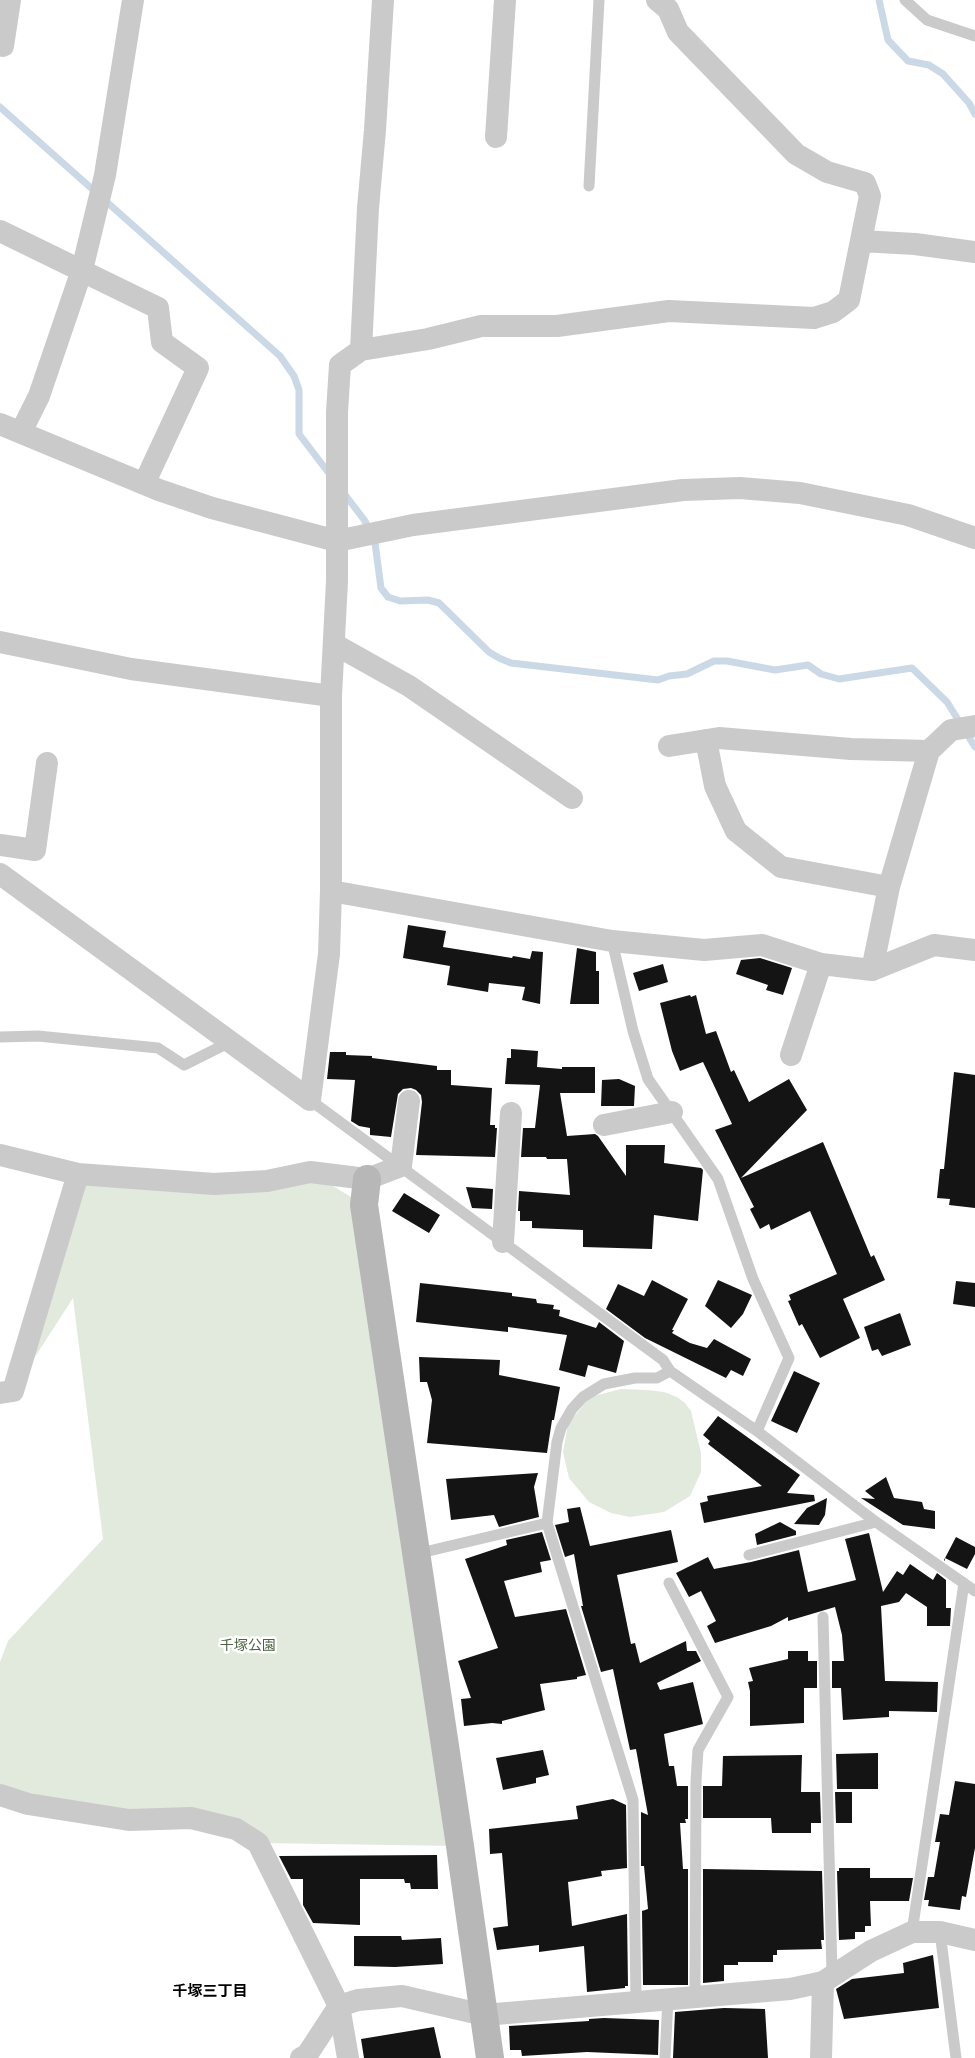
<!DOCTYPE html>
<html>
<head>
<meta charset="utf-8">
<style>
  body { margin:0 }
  canvas { display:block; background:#fff }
</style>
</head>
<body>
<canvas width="975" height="2058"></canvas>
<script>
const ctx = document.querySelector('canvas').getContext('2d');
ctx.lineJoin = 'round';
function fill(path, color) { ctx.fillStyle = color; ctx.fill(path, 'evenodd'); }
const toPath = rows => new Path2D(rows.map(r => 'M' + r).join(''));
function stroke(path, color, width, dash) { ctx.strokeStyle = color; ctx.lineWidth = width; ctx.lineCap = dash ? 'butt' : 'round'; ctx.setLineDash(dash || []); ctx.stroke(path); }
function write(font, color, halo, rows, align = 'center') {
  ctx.font = font + ' Inter,"Noto Sans JP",sans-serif'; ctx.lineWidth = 5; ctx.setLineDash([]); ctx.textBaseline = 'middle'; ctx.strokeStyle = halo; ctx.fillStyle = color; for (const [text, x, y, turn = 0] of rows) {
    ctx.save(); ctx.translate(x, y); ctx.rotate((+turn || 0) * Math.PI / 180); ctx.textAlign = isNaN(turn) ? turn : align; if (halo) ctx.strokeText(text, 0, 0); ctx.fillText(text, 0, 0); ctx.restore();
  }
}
const green = toPath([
  [310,1172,364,1205,460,1846,258,1843,236,1829,0,1795,0,1662,8,1641,103,1539,73,1298,13,1391,78,1174],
  [621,1389,647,1390,664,1392,677,1397,685,1403,691,1411,701,1453,701,1472,690,1496,664,1512,630,1517,611,1513,589,1502,569,1478,563,1452,568,1424,590,1397]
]);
const stream = toPath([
  [879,0,888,40,908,61,929,65,943,74,969,103,975,114],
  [0,107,280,356,294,376,299,390,299,434,331,476],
  [343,492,365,521,375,543,381,588,388,597,400,601,428,600,439,603,489,652,499,658,511,663,658,680,669,676,687,674,714,661,727,661,775,670,808,665,821,674,839,679,912,668,947,702,975,747]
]);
const building = toPath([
  [408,925,446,931,443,947,512,958,513,956,530,959,532,951,543,952,540,1004,522,1000,525,987,489,983,488,992,447,985,450,966,403,958],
  [577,948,596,952,596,971,599,971,599,1004,570,1004],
  [760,958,792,968,783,995,766,990,768,985,736,974,741,960],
  [663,964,668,982,639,991,633,973],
  [690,995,691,997,696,995,706,1034,716,1031,731,1072,734,1070,749,1102,789,1079,807,1110,741,1178,823,1142,871,1257,874,1255,885,1280,843,1299,860,1338,820,1358,802,1324,799,1326,788,1301,791,1300,789,1295,837,1274,810,1211,771,1230,769,1224,760,1229,750,1209,754,1207,715,1130,732,1124,703,1062,680,1071,672,1051,660,1003],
  [511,1049,538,1051,537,1067,562,1069,562,1067,595,1067,595,1093,560,1093,567,1136,595,1134,598,1136,626,1176,626,1145,665,1145,664,1163,701,1168,703,1170,698,1221,654,1215,652,1249,583,1247,583,1230,532,1228,532,1221,520,1221,520,1211,518,1211,519,1191,570,1195,567,1159,547,1159,546,1157,521,1157,523,1128,535,1128,540,1085,505,1084,507,1058,511,1058],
  [330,1052,346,1052,346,1055,372,1056,372,1058,437,1066,437,1070,451,1070,451,1085,492,1088,490,1125,495,1125,495,1128,497,1128,495,1157,416,1155,422,1102,421,1095,416,1090,411,1088,403,1089,398,1094,391,1137,370,1135,370,1128,359,1126,351,1121,355,1080,327,1079],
  [954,1072,975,1075,975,1208,949,1205,950,1199,937,1198,940,1169,944,1169],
  [619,1079,635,1086,634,1106,601,1106,602,1080],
  [466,1187,493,1189,492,1209,472,1208],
  [404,1193,440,1215,429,1233,392,1211],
  [652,1280,688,1299,672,1330,674,1330,672,1333,690,1343,707,1348,714,1339,751,1359,743,1376,731,1370,726,1378,645,1338,606,1309,618,1284,644,1296],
  [718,1280,752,1295,743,1314,731,1328,705,1306],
  [956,1281,975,1283,975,1307,953,1304],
  [420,1283,512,1293,512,1296,536,1299,537,1303,554,1305,553,1309,560,1310,559,1316,596,1328,599,1322,624,1341,616,1373,588,1365,585,1377,559,1370,567,1335,508,1327,508,1332,416,1322],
  [900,1313,911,1345,882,1356,878,1349,872,1351,864,1327],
  [419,1357,500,1360,499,1375,560,1387,554,1420,552,1420,547,1453,427,1443,432,1400,427,1382,420,1382],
  [794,1371,820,1383,797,1433,771,1421],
  [718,1416,800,1475,787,1493,814,1495,815,1501,704,1523,700,1503,708,1501,707,1496,762,1486,708,1444,710,1441,703,1435],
  [538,1473,534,1487,539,1517,499,1527,494,1515,451,1520,446,1479],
  [886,1477,894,1498,922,1502,924,1509,935,1511,935,1529,903,1525,861,1498,875,1499,865,1491],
  [827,1498,825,1515,819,1525,794,1524,807,1508],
  [580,1507,590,1546,671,1530,678,1562,617,1575,631,1644,635,1643,640,1663,686,1641,687,1651,696,1651,701,1661,657,1683,660,1690,693,1682,703,1724,664,1734,669,1766,674,1766,677,1786,688,1786,688,1819,685,1819,686,1823,680,1823,683,1869,688,1869,688,1985,643,1985,642,1911,648,1909,644,1866,641,1866,641,1812,648,1815,636,1749,630,1750,613,1669,601,1672,581,1606,583,1606,574,1554,565,1557,555,1525,569,1522,567,1509],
  [780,1522,796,1531,796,1535,757,1545,755,1534],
  [542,1532,551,1560,540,1562,542,1572,504,1581,515,1617,566,1609,586,1675,577,1677,577,1679,540,1684,545,1710,502,1721,502,1724,492,1723,464,1726,461,1699,471,1698,458,1661,498,1648,465,1559,507,1545,506,1540],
  [869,1533,883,1592,897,1571,903,1575,910,1564,933,1580,937,1573,946,1580,946,1608,951,1608,950,1626,927,1626,927,1607,906,1593,899,1602,881,1606,885,1681,938,1682,937,1712,889,1711,889,1717,843,1720,841,1688,832,1688,832,1661,844,1661,842,1635,835,1607,788,1621,788,1617,771,1626,715,1643,707,1626,716,1621,701,1591,689,1597,676,1573,708,1557,714,1569,751,1562,799,1550,808,1592,856,1580,845,1539],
  [956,1537,975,1547,975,1554,967,1569,945,1558,945,1561,944,1560],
  [788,1651,808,1651,808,1661,817,1661,817,1688,804,1688,804,1723,750,1726,750,1691,748,1682,753,1681,749,1668,788,1659],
  [543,1750,549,1775,536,1778,536,1783,503,1790,496,1758],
  [878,1753,878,1789,837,1789,836,1754],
  [802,1755,801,1792,820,1792,821,1823,811,1823,811,1833,772,1833,771,1818,703,1818,703,1786,722,1786,723,1756],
  [955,1781,975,1784,975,1848,966,1897,962,1896,960,1910,928,1906,929,1900,924,1900,928,1877,934,1877,940,1842,935,1842,940,1814,949,1815],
  [835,1792,852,1792,852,1823,836,1823],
  [613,1799,626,1805,627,1868,601,1871,602,1876,568,1882,572,1926,627,1914,628,1986,625,1986,625,1988,587,1992,584,1946,539,1952,539,1945,497,1950,493,1928,508,1926,502,1853,490,1854,489,1829,578,1819,576,1806],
  [437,1855,438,1889,411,1889,410,1883,405,1883,404,1879,360,1879,360,1925,313,1923,303,1905,303,1879,291,1879,279,1856],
  [839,1868,870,1868,870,1878,913,1878,909,1901,870,1901,871,1926,865,1926,865,1932,855,1932,855,1939,839,1940,837,1871,839,1871],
  [703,1869,822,1871,824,1940,821,1940,822,1949,777,1950,777,1955,773,1955,773,1962,738,1962,738,1965,724,1965,724,1981,703,1983],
  [354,1936,401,1936,402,1940,441,1938,443,1964,395,1967,354,1966],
  [933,1955,939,2008,844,2019,836,1989,852,1979,904,1973,903,1963],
  [724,2008,765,2009,768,2058,673,2058,675,2012],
  [604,2018,659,2020,658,2055,587,2052,522,2056,521,2050,510,2050,509,2026,589,2021,589,2019],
  [434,2027,441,2058,364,2058,361,2039]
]);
const lane = toPath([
  [905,0,927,20,975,36],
  [589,186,599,0],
  [612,941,633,1031,648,1079,718,1179,753,1279,789,1358,757,1431],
  [0,1037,38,1036,158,1048,184,1065,230,1042],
  [310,1100,663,1360,670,1371,757,1431,876,1522,975,1591],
  [416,1554,547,1523],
  [749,1555,876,1522],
  [669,1583,728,1697,698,1750,696,1781,695,1997],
  [823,1617,832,1974],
  [912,1932,964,1583],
  [940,1932,956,2058],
  [636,2001,633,1800,547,1523,557,1442,561,1428,572,1409,583,1397,604,1384,635,1378,657,1378,670,1371],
  [665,2058,668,1999]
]);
const street = toPath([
  [3,46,10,0],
  [496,137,505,0],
  [0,231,158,308,162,342,198,368,144,484],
  [861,241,915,244,975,252],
  [361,350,428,339,481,326,557,326,669,311,814,318,833,312,849,300,870,196,865,183,827,172,796,154,678,32,668,9,657,0],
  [0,424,159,490,212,508,337,541,337,412,340,365,361,350,368,208,375,130,383,0],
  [21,432,39,396,82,270,105,175,133,0],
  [0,642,131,669,331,696],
  [334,644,409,686,572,798],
  [706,740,715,786,736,831,781,867,889,887],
  [669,746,719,738,851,749,929,751],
  [0,845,35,850,47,763],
  [0,874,310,1100,329,954,331,891,331,696,337,581,337,541,413,525,683,490,740,488,800,493,908,515,975,538],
  [331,891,612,941,704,950,762,945,821,964,872,970,934,945,975,950],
  [872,970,889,887,929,751,951,730,975,726],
  [791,1055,821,964],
  [604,1125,672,1112],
  [0,1155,78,1174,214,1184,267,1181,310,1172,367,1179,401,1166,409,1101],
  [503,1242,511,1113],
  [0,1393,13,1391,78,1174],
  [0,1795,28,1804,129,1820,191,1818,236,1829,258,1843,339,2006,348,2058],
  [301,2058,307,2055,339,2006,358,2000,402,1996,484,2015,790,1989,823,1982,871,1951,912,1932,940,1932,975,1940],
  [821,2058,823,1982]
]);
const secondary = toPath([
  [367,1179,364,1205,460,1846,490,2058]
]);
const parkNames = [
  ["千塚公園",248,1646]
];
const neighbourhoodNames = [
  ["千塚三丁目",210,1991]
];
fill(green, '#e2e9dd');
stroke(stream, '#cbd9e7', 7);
fill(building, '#141414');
stroke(lane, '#cacaca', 11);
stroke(street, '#cacaca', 22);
stroke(secondary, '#b7b7b7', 28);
write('14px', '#4c6440', '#fff', parkNames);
write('bold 15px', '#000', '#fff', neighbourhoodNames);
</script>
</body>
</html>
